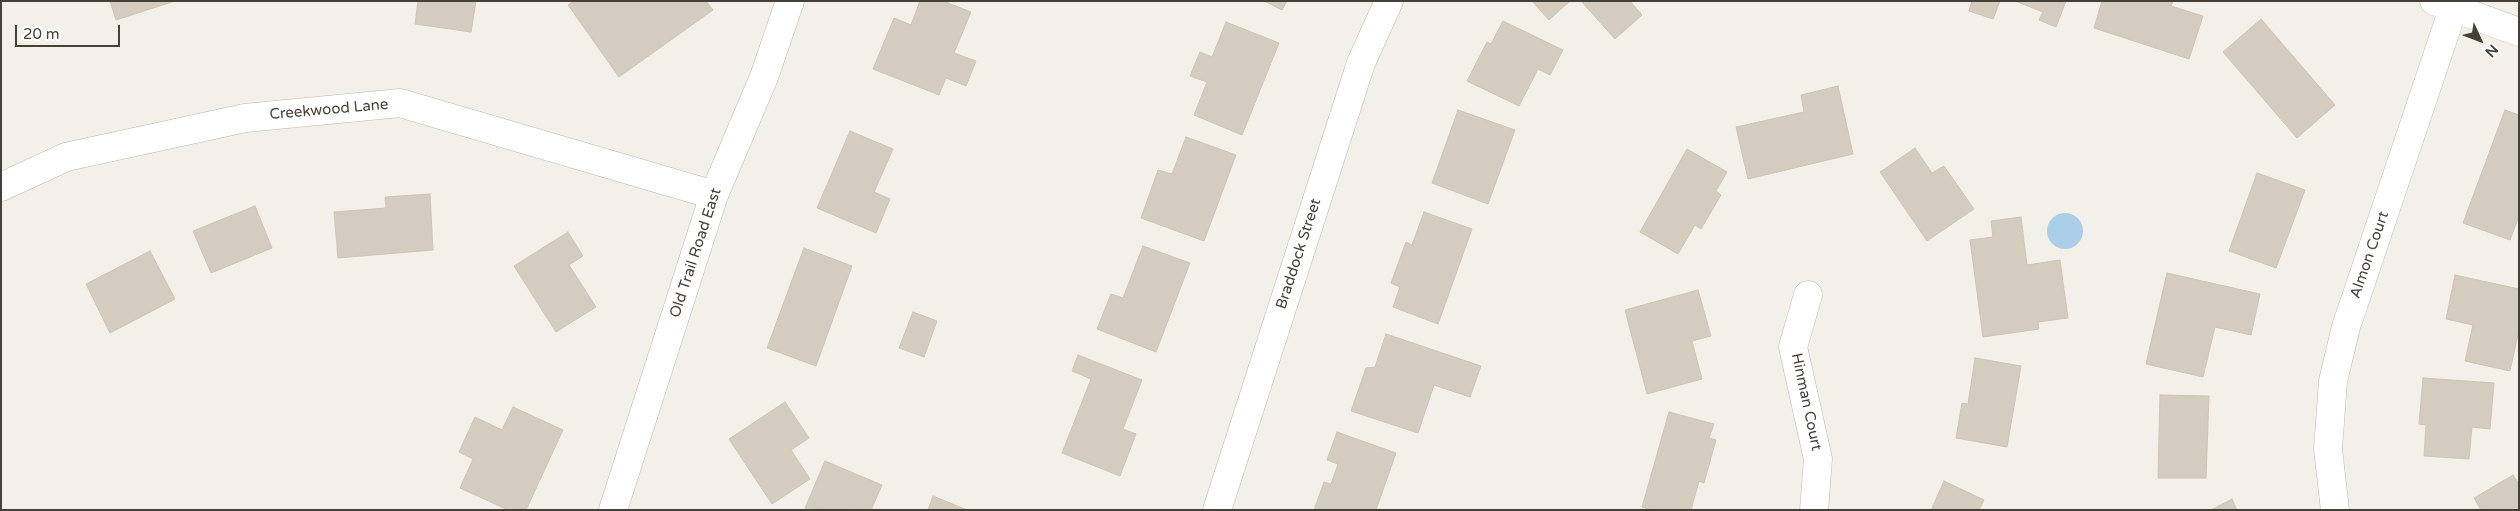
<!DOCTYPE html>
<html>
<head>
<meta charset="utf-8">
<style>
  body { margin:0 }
  #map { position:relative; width:2520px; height:511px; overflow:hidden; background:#f3f0e9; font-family:"Varela Round",sans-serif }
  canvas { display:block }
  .frame { position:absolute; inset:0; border:2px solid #464138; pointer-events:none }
  .north { position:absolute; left:2455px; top:15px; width:50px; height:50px; -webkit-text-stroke:4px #fff; paint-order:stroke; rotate:133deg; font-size:14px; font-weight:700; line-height:20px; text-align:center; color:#464138 }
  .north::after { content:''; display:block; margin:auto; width:18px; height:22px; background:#464138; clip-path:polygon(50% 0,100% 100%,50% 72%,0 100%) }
  .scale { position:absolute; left:15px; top:25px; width:105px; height:22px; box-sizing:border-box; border:2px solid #464138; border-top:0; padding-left:6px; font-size:15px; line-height:18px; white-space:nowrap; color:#464138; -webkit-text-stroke:4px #fff; paint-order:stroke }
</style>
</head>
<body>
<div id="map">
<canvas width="2520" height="511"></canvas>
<div class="frame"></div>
<div class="north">N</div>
<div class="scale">20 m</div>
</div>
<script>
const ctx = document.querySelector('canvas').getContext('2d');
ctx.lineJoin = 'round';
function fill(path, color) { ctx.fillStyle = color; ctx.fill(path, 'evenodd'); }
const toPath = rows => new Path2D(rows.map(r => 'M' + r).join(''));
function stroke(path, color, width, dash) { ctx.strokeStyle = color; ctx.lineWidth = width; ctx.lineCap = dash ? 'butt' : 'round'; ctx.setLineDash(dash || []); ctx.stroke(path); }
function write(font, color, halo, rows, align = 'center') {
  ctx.font = font + ' "Varela Round",sans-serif'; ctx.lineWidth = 4; ctx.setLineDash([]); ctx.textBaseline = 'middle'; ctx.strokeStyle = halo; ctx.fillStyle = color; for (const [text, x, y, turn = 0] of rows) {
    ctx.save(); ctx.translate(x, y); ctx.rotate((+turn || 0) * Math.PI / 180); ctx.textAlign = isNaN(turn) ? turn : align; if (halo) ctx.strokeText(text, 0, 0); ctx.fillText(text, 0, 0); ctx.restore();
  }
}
const water = toPath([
  '2047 231a18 18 0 1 1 36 0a18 18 0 1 1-36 0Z'
]);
const building = toPath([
  [110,1,175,1,116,20,110,1],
  [418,1,476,1,471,32,415,24,418,1],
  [574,1,706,1,713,10,619,77,568,5,574,1],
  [920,1,943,1,971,12,954,53,976,61,966,86,946,78,939,95,873,69,894,18,911,25,920,1],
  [1264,1,1287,1,1282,10,1264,1],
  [1532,1,1570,1,1549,20,1532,1],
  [1581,1,1630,1,1642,15,1615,39,1581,1],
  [1972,1,2000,1,1993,19,1969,11,1972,1],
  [2015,1,2066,1,2056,27,2039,20,2043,12,2015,1],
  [2102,1,2173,1,2171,6,2203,16,2189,59,2094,28,2102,1],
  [2261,19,2335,105,2297,138,2223,52,2261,19],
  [1503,21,1563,50,1550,75,1538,69,1519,106,1467,81,1487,42,1491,44,1503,21],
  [1226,22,1279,43,1242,135,1194,115,1207,82,1190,76,1200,52,1212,57,1226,22],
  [1838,86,1853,154,1748,179,1736,127,1804,112,1801,95,1838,86],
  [1458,110,1515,130,1488,204,1432,183,1458,110],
  [2505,110,2519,115,2519,216,2510,240,2463,223,2505,110],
  [850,131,893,149,874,192,890,199,876,233,817,208,850,131],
  [1186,137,1236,155,1204,241,1141,218,1158,170,1172,174,1186,137],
  [1915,148,1932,173,1944,166,1974,209,1927,241,1880,172,1915,148],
  [1687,149,1727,172,1716,191,1721,195,1701,229,1695,225,1678,254,1640,232,1687,149],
  [2257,173,2305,190,2276,268,2229,251,2257,173],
  [430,194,433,250,338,258,334,212,386,208,385,197,430,194],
  [255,206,272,248,211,273,193,231,255,206],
  [1424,212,1472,229,1438,324,1393,307,1400,287,1391,283,1406,242,1412,245,1424,212],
  [2021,217,2027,265,2060,260,2068,318,2038,322,2039,329,1983,337,1970,240,1993,237,1991,221,2021,217],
  [568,232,583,256,569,265,596,307,556,332,514,266,568,232],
  [1143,246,1190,263,1156,352,1097,329,1111,294,1123,298,1143,246],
  [804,248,852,266,816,366,767,348,804,248],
  [150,251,175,299,110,333,86,284,150,251],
  [2167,273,2260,294,2251,335,2215,327,2203,377,2146,364,2167,273],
  [2455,275,2519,289,2519,330,2510,371,2465,361,2473,325,2446,319,2455,275],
  [1698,290,1711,336,1692,341,1702,379,1647,394,1625,310,1698,290],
  [913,312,937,321,924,357,899,348,913,312],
  [1386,334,1481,366,1470,397,1434,385,1418,433,1351,411,1366,368,1375,367,1386,334],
  [1078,355,1142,380,1123,429,1136,434,1120,476,1062,453,1091,379,1072,371,1078,355],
  [1975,358,2021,366,2007,447,1956,438,1962,403,1968,404,1975,358],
  [2423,378,2494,383,2490,429,2472,427,2469,459,2424,456,2426,425,2419,424,2423,378],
  [2160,395,2209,396,2206,478,2158,478,2160,395],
  [785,402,809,438,791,450,810,479,772,504,729,439,785,402],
  [513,407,563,430,526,510,508,510,460,488,473,459,459,452,475,417,502,430,513,407],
  [1669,412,1714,424,1709,438,1716,440,1704,483,1699,481,1691,510,1651,510,1642,507,1669,412],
  [1337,432,1396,453,1376,510,1314,510,1324,482,1331,484,1338,464,1327,460,1337,432],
  [825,461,882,485,871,510,805,508,825,461],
  [2513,475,2519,484,2519,510,2481,510,2474,498,2513,475],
  [1944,481,1984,500,1979,510,1931,510,1944,481],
  [933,496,967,510,928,510,933,496],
  [2232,499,2237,510,2211,510,2232,499]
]);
const minor = toPath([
  [2434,1,2519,32],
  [1,187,66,157,245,118,400,103,714,195],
  [1808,295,1793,347,1818,459,1814,510],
  [613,510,714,195,764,77,790,1],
  [1217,510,1361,63,1389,1],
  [2335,510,2328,449,2333,381,2346,327,2453,9]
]);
const streetNames = [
  ["Creekwood Lane",329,110,-5],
  ["Old Trail Road East",696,253,-72],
  ["Braddock Street",1299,254,-72],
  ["Almon Court",2370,255,-71],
  ["Hinman Court",1806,402,78]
];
fill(water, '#abcfe9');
fill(building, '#d3ccbf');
stroke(building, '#cdc4b3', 1);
stroke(minor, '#bdb8ac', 29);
stroke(minor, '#fff', 28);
write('15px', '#464138', '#fff', streetNames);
</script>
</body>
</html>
